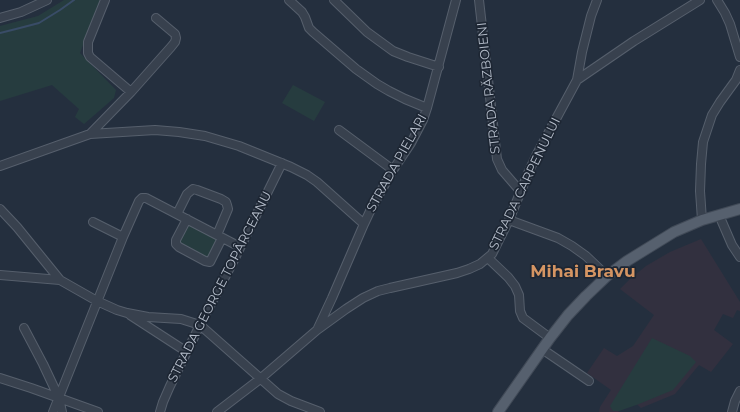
<!DOCTYPE html>
<html>
<head>
<meta charset="utf-8">
<style>
  body { margin:0 }
  canvas { display:block; background:#242f3e }
</style>
</head>
<body>
<canvas width="740" height="412"></canvas>
<script>
const ctx = document.querySelector('canvas').getContext('2d');
ctx.lineJoin = 'round';
function fill(path, color) { ctx.fillStyle = color; ctx.fill(path, 'evenodd'); }
const toPath = rows => new Path2D(rows.map(r => 'M' + r).join(''));
function stroke(path, color, width, dash) { ctx.strokeStyle = color; ctx.lineWidth = width; ctx.lineCap = dash ? 'butt' : 'round'; ctx.setLineDash(dash || []); ctx.stroke(path); }
function write(font, color, halo, rows, align = 'center') {
  ctx.font = font + ' Montserrat,sans-serif'; ctx.lineWidth = 3.5; ctx.setLineDash([]); ctx.textBaseline = 'middle'; ctx.strokeStyle = halo; ctx.fillStyle = color; for (const [text, x, y, turn = 0] of rows) {
    ctx.save(); ctx.translate(x, y); ctx.rotate((+turn || 0) * Math.PI / 180); ctx.textAlign = isNaN(turn) ? turn : align; if (halo) ctx.strokeText(text, 0, 0); ctx.fillText(text, 0, 0); ctx.restore();
  }
}
const medical = toPath([
  [701,239,740,302,740,311,737,310,733,318,723,314,714,330,733,344,711,372,699,365,675,394,641,408,622,390,614,407,619,412,599,412,600,407,611,390,587,373,604,348,617,356,633,346,654,315,620,289,630,279,646,266,670,252]
]);
const green = toPath([
  [64,0,100,0,80,53,116,90,114,98,84,124,75,117,79,109,52,85,0,101,0,26,38,16],
  [293,85,325,102,314,121,282,103],
  [189,225,218,240,208,259,179,244],
  [652,338,690,356,696,362,673,390,639,404,619,411,613,411,610,406]
]);
const stream = toPath([
  [0,33,16,29,39,23,60,10,74,0]
]);
const minor = toPath([
  [105,0,88,42,88,53,90,57,131,92],
  [289,0,302,12,305,17,309,28,313,32,356,69,377,84,389,91,405,99,427,108],
  [334,0,367,32,393,51,408,57,439,67],
  [479,0,497,159,502,170,521,192],
  [717,0,725,13,730,24,740,57],
  [0,18,21,12,47,0],
  [577,80,634,41,700,0],
  [339,130,393,170],
  [90,134,131,92,171,47,175,42,176,38,175,34,156,18],
  [0,166,90,134,155,130,179,132,205,136,239,146,291,167,307,175,317,182,364,224],
  [0,209,17,227,60,280,97,301,117,310,127,313,148,317,181,319,200,325,278,394,291,401,320,412],
  [177,214,187,194,193,189,197,190,221,199,226,202,227,205,228,209,217,235],
  [719,215,732,245,740,257],
  [187,219,176,240,176,244,179,247,205,261,210,262,222,238],
  [509,220,558,238,572,246,586,256,607,276],
  [702,220,700,191,701,164,703,142,712,115,720,102,736,80,740,70],
  [93,222,123,237],
  [488,258,508,277,515,286,519,295,520,311,523,318,550,338],
  [0,275,60,280],
  [130,315,187,352],
  [24,328,43,364,59,398,62,412],
  [318,328,332,298,364,224,372,207,393,170,411,143,423,120,427,108,456,0],
  [542,349,589,381],
  [0,378,31,388,59,398,98,412],
  [53,412,123,237,139,201,142,198,146,198,240,247],
  [160,412,163,402,170,386,200,325,234,260,282,163],
  [217,412,260,379,317,330,346,309,363,298,378,291,390,288,457,273,469,269,480,264,492,254,509,220,529,171,537,154,577,80,582,52,591,16,597,0],
  [732,412,735,401,740,391]
]);
const major = toPath([
  [498,412,550,338,568,315,586,296,607,276,627,261,674,232,702,220,740,209]
]);
const streetNames = [
  ["STRADA RĂZBOIENI",489,88,-96],
  ["STRADA PIELARI",397,163,-61],
  ["STRADA CARPENULUI",525,184,-64],
  ["STRADA GEORGE TOPÂRCEANU",220,287,-63]
];
const districtNames = [
  ["Mihai Bravu",583,272]
];
fill(medical, '#32303f');
fill(green, '#263c3f');
stroke(stream, '#394c67', 2);
stroke(minor, '#565f6c', 10);
stroke(major, '#414a57', 12);
stroke(minor, '#38414e', 8);
stroke(major, '#56606e', 10);
write('13px', '#b4bcc9', '#1d2633', streetNames);
write('bold 17px', '#d59563', '#1d2633', districtNames);
</script>
</body>
</html>
